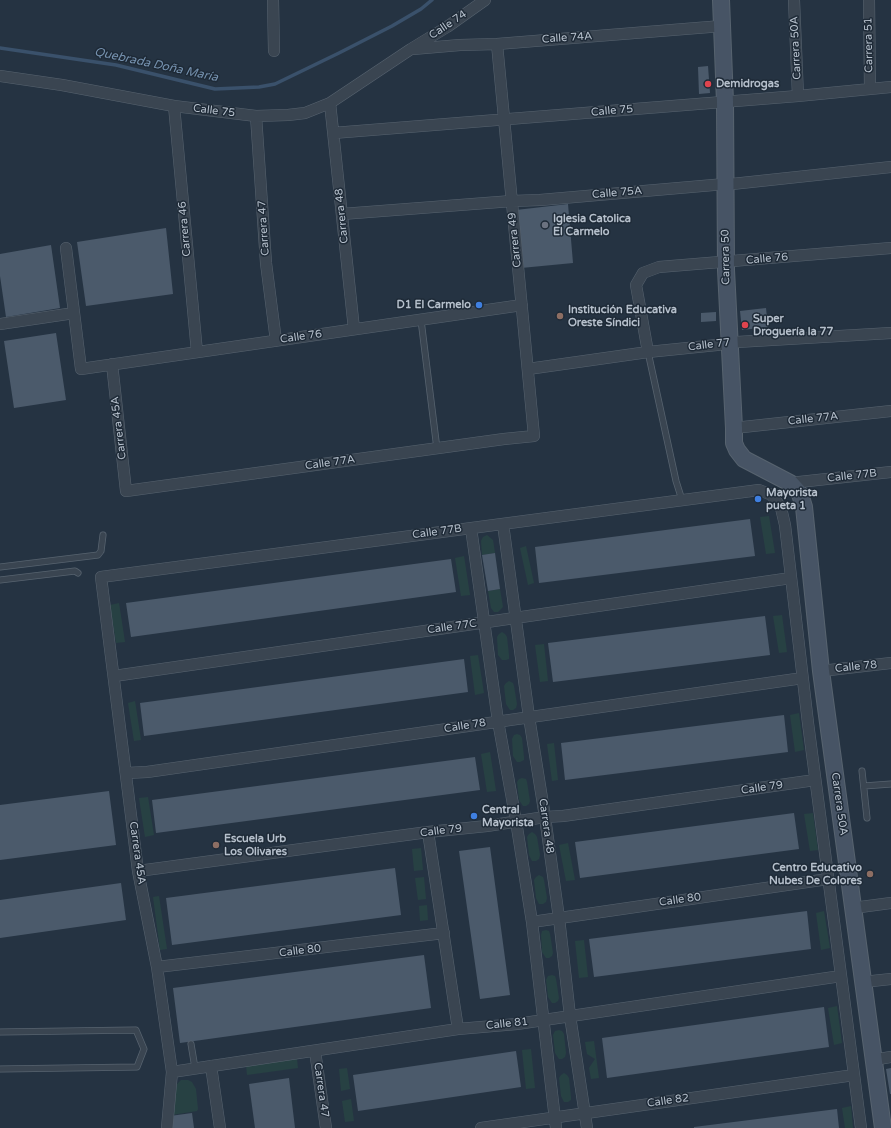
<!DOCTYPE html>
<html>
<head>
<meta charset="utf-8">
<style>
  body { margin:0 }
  canvas { display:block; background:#253342 }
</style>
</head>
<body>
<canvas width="891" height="1128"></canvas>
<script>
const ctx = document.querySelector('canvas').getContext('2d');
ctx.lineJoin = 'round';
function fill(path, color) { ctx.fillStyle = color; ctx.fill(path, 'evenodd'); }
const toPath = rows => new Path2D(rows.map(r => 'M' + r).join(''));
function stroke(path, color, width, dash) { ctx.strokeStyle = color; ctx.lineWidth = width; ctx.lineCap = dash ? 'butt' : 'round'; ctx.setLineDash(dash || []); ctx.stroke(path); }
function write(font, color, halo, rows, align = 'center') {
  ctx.font = font + ' "Varela Round",sans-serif'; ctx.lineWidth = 3; ctx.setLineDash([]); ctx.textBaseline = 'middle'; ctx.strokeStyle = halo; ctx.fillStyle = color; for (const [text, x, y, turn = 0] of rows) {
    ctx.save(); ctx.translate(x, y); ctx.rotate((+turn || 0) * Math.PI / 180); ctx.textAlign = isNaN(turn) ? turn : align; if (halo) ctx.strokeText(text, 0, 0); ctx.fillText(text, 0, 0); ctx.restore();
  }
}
const green = toPath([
  [769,516,775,553,766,554,760,517],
  [487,535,493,540,495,553,482,555,481,541,483,537],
  [526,546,534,583,528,585,520,548],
  [464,556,470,595,461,596,455,558],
  [500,589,503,607,498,612,494,612,491,608,488,591],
  [119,603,125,642,116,643,110,605],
  [782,615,787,652,779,653,773,616],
  [502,632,505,634,507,637,509,655,509,659,506,660,502,660,498,655,497,637,499,634],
  [544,644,548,681,540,682,535,645],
  [478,655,484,693,475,695,470,656],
  [509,681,513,683,514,686,517,704,516,708,513,710,510,710,506,704,504,686,506,683],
  [135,701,141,740,134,741,128,703],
  [799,713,804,750,795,752,790,715],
  [517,734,520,735,522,738,524,757,524,760,520,762,517,762,513,756,512,739,514,735],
  [554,743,558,780,552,781,547,744],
  [490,752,496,791,487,792,481,754],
  [522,778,526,779,527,782,530,801,529,804,526,806,523,806,519,800,517,782,519,779],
  [148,797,154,835,145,837,139,798],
  [813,813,818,850,810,851,804,814],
  [532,832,535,834,537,837,540,855,539,859,536,861,532,861,529,855,527,837,529,834],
  [568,843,575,880,566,881,559,845],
  [421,848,423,870,414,871,412,849],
  [539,875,543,877,544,880,547,898,546,902,543,904,539,904,536,898,534,880,536,877],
  [424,877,426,899,418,900,415,878],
  [159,896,167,949,160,950,153,897],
  [427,905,428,920,420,921,419,906],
  [824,911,830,948,821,950,816,913],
  [546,930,549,931,550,934,553,953,552,956,549,958,546,958,542,952,541,935,542,931],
  [584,940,588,977,579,978,575,941],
  [552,975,555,976,556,979,559,998,558,1001,555,1003,552,1003,548,997,546,980,548,976],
  [837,1006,842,1043,834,1045,828,1008],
  [559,1030,562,1031,564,1034,566,1053,565,1057,562,1059,559,1059,555,1053,553,1035,555,1031],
  [594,1041,599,1078,591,1079,589,1068,595,1059,587,1054,585,1042],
  [531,1049,535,1088,526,1089,522,1050],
  [297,1059,298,1068,247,1075,246,1066],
  [347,1068,350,1089,341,1091,339,1069],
  [564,1073,567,1075,569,1078,571,1097,571,1100,568,1102,564,1102,561,1096,559,1078,561,1075],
  [181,1080,188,1080,192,1082,196,1089,198,1109,197,1111,172,1115,171,1112,177,1084],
  [351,1099,354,1121,345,1122,342,1101],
  [851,1106,853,1128,845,1128,842,1108]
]);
const stream = toPath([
  [0,48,116,65,215,89,259,87,275,84,339,53,392,26,421,9,432,0]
]);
const building = toPath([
  [708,66,710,93,699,94,698,67],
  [568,204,573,263,521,268,516,210],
  [166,228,173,294,86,306,77,242],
  [51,245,60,308,6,317,0,276,0,254],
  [766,308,768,327,742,330,740,311],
  [716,312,716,321,701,322,701,313],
  [56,333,66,400,14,408,4,341],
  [750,519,755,556,539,583,535,547],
  [495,553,500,589,488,591,482,555],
  [451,559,456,592,131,637,126,603],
  [765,616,770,655,553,682,548,643],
  [464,659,468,692,144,736,140,703],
  [784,715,788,752,565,780,561,743],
  [475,757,480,790,156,833,152,800],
  [109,791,116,845,0,860,0,805],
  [794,813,799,849,580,878,575,842],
  [490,847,510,995,480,999,459,851],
  [395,868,401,915,172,945,166,898],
  [121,883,126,920,0,938,0,900],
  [807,911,811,949,594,977,589,939],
  [424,955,431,1008,180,1043,173,988],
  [824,1007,829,1047,607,1078,602,1038],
  [516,1051,521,1087,358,1111,353,1075],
  [891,1068,891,1094,890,1094,886,1069],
  [289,1078,295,1128,255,1128,249,1084],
  [837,1109,839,1128,694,1128,694,1127],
  [192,1113,194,1128,172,1128,170,1116]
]);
const lane = toPath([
  [421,320,437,449],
  [648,352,676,481,682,500],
  [0,567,98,555,101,551,103,535],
  [0,580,75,571,78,573],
  [862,771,867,818],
  [864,786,891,784],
  [0,1032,136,1030,144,1049,137,1067,0,1069],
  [191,1044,195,1068]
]);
const street = toPath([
  [273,0,274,51],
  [794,0,798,96],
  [869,0,870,89],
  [413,49,460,45,497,44,722,26],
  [0,76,62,85,174,106,256,116,288,115,305,113,330,103,411,49,447,27,485,0],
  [330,103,354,329],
  [174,106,197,352],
  [256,116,266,263,276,341],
  [333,133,798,96,891,87],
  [342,214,512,201,540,200,725,184,732,184,891,167],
  [66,248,81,369,522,305],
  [0,324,74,313],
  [648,352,636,285,643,273,659,267,891,248],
  [112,364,126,491,504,439,534,436,497,44],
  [528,369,648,352,717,345,737,342,891,333],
  [734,428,891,411],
  [790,483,891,472],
  [503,524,529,717,545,817,559,918,570,1016,587,1128],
  [471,528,498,721,516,821,532,922,556,1128],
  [821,671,891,663],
  [114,676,791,578],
  [126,773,147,772,803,678],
  [428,832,458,1029],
  [138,871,428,832,487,826,545,817,563,816,815,780],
  [853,908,891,903],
  [532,922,828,879],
  [157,967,444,933],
  [863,982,891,979],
  [315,1051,326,1128],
  [873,1060,891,1057],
  [211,1066,220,1128],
  [172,1072,458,1029,517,1024,841,976],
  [167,1128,172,1072,157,967,138,871,101,577,759,490,772,495,781,508,785,525,808,723,861,1128],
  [481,1128,854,1075]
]);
const secondary = toPath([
  [721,0,725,102,726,270,734,428,734,443,737,450,744,459,790,483,800,494,804,507,821,671,883,1128]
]);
const markers = [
  [708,84,4,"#e0444e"],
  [545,225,4,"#6b7280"],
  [479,305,4,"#3f7fe0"],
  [560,316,4,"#8d6e63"],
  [745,325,4,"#e0444e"],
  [758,499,4,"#3f7fe0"],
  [474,816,4,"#3f7fe0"],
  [216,845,4,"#8d6e63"],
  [870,874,4,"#8d6e63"]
];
const streetNames = [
  ["Calle 74",448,25,-34],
  ["Calle 74A",567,38,-4],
  ["Carrera 51",869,45,-91],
  ["Carrera 50A",796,48,-93],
  ["Calle 75",214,111,7],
  ["Calle 75",612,111,-5],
  ["Calle 75A",617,193,-5],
  ["Carrera 48",342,216,-96],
  ["Carrera 47",264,228,-94],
  ["Carrera 46",185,229,-95],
  ["Carrera 49",515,240,-96],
  ["Carrera 50",726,257,-91],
  ["Calle 76",767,259,-5],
  ["Calle 76",301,337,-8],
  ["Calle 77",709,345,-7],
  ["Calle 77A",813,419,-6],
  ["Carrera 45A",119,428,-97],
  ["Calle 77A",330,463,-8],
  ["Calle 77B",852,476,-6],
  ["Calle 77B",437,532,-8],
  ["Calle 77C",452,627,-8],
  ["Calle 78",856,667,-6],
  ["Calle 78",465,726,-9],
  ["Calle 79",762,788,-8],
  ["Carrera 50A",839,804,82],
  ["Carrera 48",546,826,82],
  ["Calle 79",441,831,-7],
  ["Carrera 45A",137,853,82],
  ["Calle 80",680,900,-8],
  ["Calle 80",300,951,-7],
  ["Calle 81",507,1024,-6],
  ["Carrera 47",321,1090,82],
  ["Calle 82",668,1101,-8]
];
const poiNames = [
  ["Demidrogas",716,84],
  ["Iglesia Catolica",553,219],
  ["El Carmelo",553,232],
  ["D1 El Carmelo",471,305,"right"],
  ["Institución Educativa",568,310],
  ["Oreste Síndici",568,323],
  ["Super",753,319],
  ["Droguería la 77",753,332],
  ["Mayorista",766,493],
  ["pueta 1",766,506],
  ["Central",482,810],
  ["Mayorista",482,823],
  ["Escuela Urb",224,839],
  ["Los Olivares",224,852],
  ["Centro Educativo",862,868,"right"],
  ["Nubes De Colores",862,881,"right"]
];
const waterNames = [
  ["Quebrada Doña María",156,65,12]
];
fill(green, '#274143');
stroke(stream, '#3a516b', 3.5);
fill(building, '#4b5a6b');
stroke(lane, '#57636f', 7);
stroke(street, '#57636f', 12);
stroke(secondary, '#57636f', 18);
stroke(lane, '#3a4551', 5.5);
stroke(street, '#3a4551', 11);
stroke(secondary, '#475465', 16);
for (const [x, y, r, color] of markers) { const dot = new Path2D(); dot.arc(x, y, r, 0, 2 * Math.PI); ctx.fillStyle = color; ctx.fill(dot); stroke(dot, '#1e2a37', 1.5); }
write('11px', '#b6c0cc', '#1e2a37', streetNames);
write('bold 11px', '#b6c0cc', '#1e2a37', poiNames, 'left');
write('italic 12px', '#7692af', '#1e2a37', waterNames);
</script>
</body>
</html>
